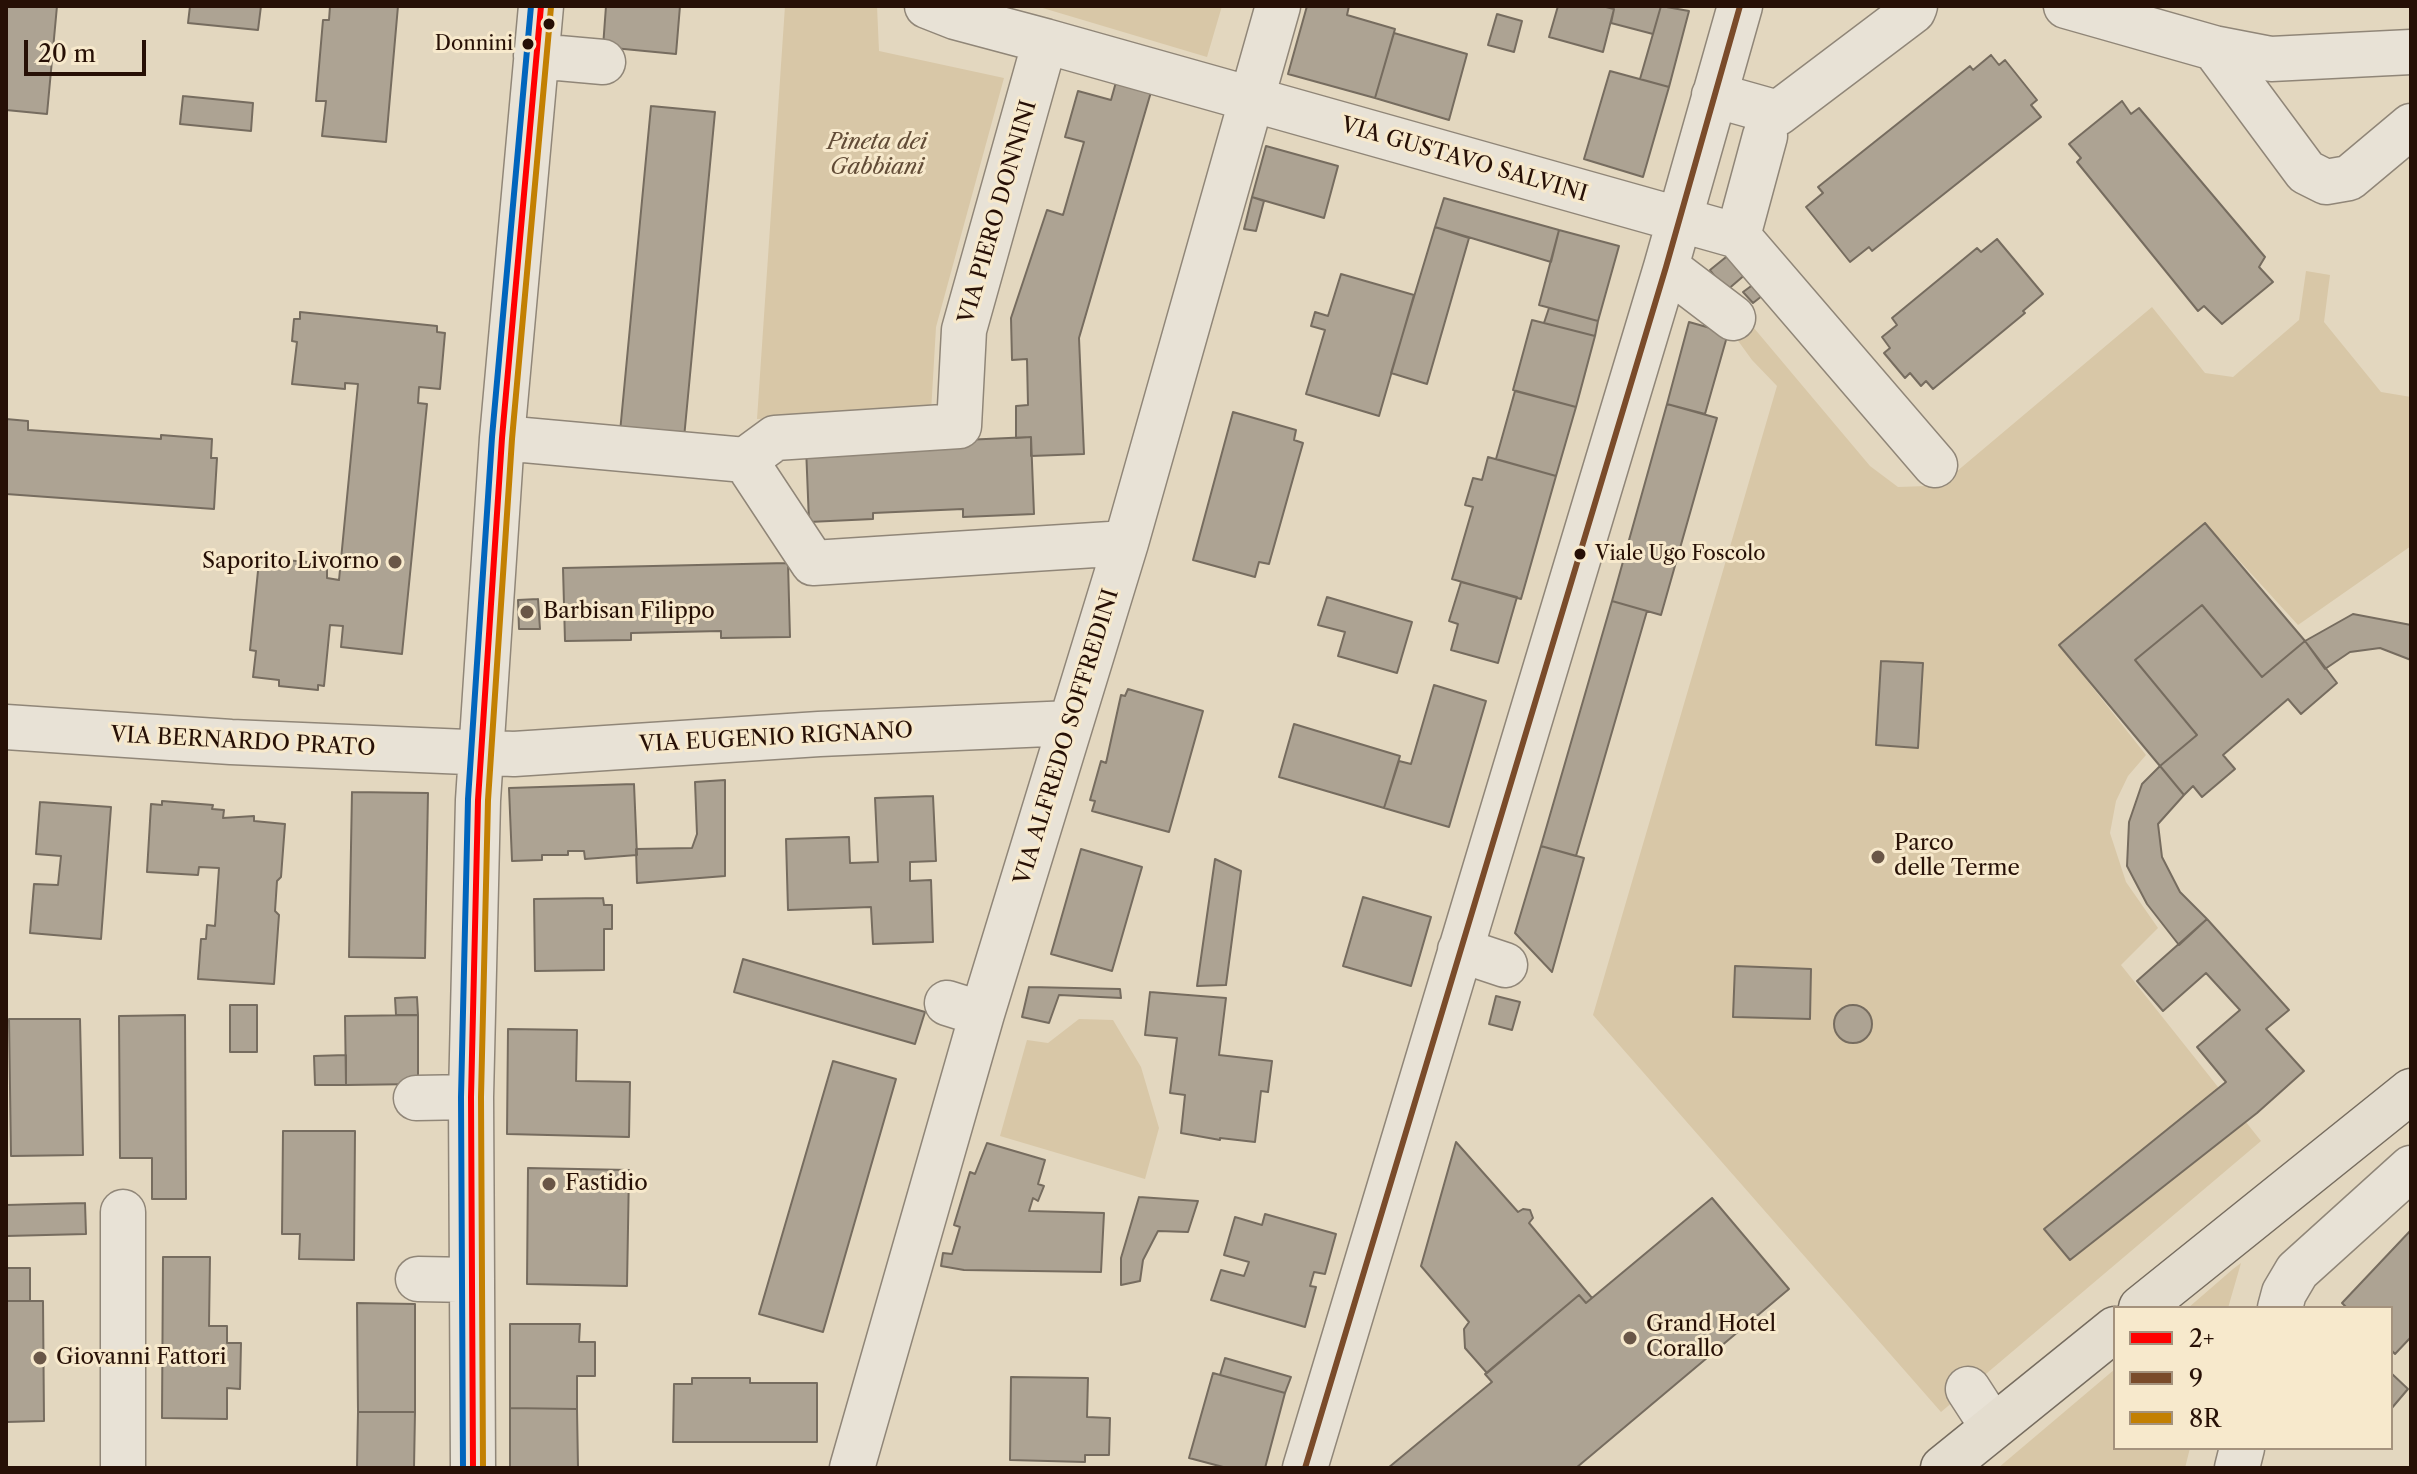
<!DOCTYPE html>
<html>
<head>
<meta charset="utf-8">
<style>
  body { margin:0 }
  #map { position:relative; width:2417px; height:1474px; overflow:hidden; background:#e3d7bf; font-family:"Libre Caslon Text",serif }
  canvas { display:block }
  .frame { position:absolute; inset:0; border:8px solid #271006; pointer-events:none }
  .legend { position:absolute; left:2113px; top:1306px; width:280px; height:144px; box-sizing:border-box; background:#f7e9cc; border:2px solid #a4927d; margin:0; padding:10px 14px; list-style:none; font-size:24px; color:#271006 }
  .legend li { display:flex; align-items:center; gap:16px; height:40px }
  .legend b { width:40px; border:2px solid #a4927d }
  .scale { position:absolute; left:24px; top:40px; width:122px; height:36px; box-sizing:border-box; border:4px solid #271006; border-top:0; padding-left:10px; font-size:24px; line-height:28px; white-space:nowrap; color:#271006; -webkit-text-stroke:6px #f7e9cc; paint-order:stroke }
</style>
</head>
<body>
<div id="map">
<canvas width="2417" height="1474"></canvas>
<div class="frame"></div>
<ul class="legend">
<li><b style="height:10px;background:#f00"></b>2+</li>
<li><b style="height:10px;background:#7a4b2a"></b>9</li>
<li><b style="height:10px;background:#c38002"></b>8R</li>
</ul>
<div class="scale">20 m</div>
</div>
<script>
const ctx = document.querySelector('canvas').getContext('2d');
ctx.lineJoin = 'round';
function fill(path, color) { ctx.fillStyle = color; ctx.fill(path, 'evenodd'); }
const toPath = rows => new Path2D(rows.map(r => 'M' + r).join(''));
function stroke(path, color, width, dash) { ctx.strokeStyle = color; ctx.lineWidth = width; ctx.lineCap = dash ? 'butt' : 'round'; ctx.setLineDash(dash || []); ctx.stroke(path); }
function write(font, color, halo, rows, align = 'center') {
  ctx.font = font + ' "Libre Caslon Text",serif'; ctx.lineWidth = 6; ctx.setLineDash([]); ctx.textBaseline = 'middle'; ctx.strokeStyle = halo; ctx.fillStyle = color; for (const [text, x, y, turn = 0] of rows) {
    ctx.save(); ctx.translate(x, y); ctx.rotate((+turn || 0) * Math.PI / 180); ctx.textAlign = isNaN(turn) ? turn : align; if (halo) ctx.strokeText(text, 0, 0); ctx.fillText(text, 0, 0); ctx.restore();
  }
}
const green = toPath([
  [785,6,877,6,879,51,1004,78,936,327,931,412,757,419],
  [1036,6,1222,6,1207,57],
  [2306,271,2330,275,2324,322,2381,392,2411,397,2411,546,2298,625,2205,523,2059,645,2146,755,2128,776,2116,801,2110,833,2126,882,2158,928,2121,965,2261,1141,1941,1412,1593,1015,1777,386,1752,360,1728,327,1743,315,1870,466,1898,487,1927,486,1956,472,2152,307,2205,373,2233,377,2299,320],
  [1079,1019,1113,1020,1141,1067,1159,1128,1145,1179,1000,1136,1027,1040,1048,1043],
  [2241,1263,2228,1308,2188,1308,2233,1269],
  [2115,1369,2115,1448,2190,1448,2185,1468,1998,1468]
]);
const building = toPath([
  [6,6,57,6,47,114,6,110,6,6],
  [190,6,261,6,258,30,188,23,190,6],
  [330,6,398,6,386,142,322,136,326,101,316,101,323,20,329,20,330,6],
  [606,6,680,6,676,54,603,47,606,6],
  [1307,6,1349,6,1347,15,1395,29,1375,98,1288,74,1307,6],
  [1558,6,1602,6,1614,9,1603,52,1549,37,1558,6],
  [1603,6,1661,6,1653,34,1611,23,1614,9,1603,6],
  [1661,6,1689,11,1669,87,1640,79,1661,6],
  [1497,14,1522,21,1514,52,1488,45,1497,14],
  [1394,33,1467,54,1449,120,1375,98,1394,33],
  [1991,55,1999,65,2005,60,2037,100,2031,105,2041,117,1872,251,1869,247,1850,262,1806,207,1823,193,1818,187,1970,66,1973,70,1991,55],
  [1610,71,1669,87,1643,177,1584,159,1610,71],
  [1116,82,1151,92,1079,338,1084,454,1031,456,1031,437,1016,438,1016,406,1028,405,1027,359,1012,360,1011,318,1047,210,1063,215,1084,142,1065,137,1078,91,1111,100,1116,82],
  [183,96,253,103,251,131,180,124,183,96],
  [2122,101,2131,114,2139,108,2265,257,2259,267,2273,282,2222,324,2204,306,2198,311,2077,162,2081,158,2069,144,2122,101],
  [651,106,715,112,684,438,620,432,651,106],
  [1266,146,1338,166,1324,218,1252,197,1266,146],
  [1252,197,1264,201,1256,231,1244,229,1252,197],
  [1444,198,1559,230,1551,262,1435,227,1444,198],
  [1435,227,1469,238,1427,384,1391,373,1435,227],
  [1559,230,1619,246,1598,321,1539,305,1559,230],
  [1997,239,2043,294,2023,311,2025,313,1933,389,1926,381,1921,386,1910,373,1905,378,1884,353,1890,348,1882,337,1897,325,1892,318,1977,248,1981,252,1997,239],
  [1731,253,1747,273,1726,291,1710,270,1731,253],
  [1341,274,1414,295,1379,416,1306,394,1325,330,1311,326,1315,312,1328,316,1341,274],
  [1758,281,1767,292,1753,303,1743,292,1758,281],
  [1549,308,1598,321,1595,336,1544,323,1549,308],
  [300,312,437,326,437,332,445,333,440,389,419,387,418,403,427,404,402,654,341,647,343,626,330,625,324,686,318,685,318,690,279,686,279,680,253,677,256,651,250,650,259,561,264,562,264,558,307,562,306,568,327,570,327,578,339,580,358,384,345,383,345,389,292,384,297,342,292,341,294,319,300,319,300,312],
  [1532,320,1595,336,1576,407,1513,390,1532,320],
  [1689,322,1728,333,1705,414,1667,404,1689,322],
  [1515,391,1576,407,1556,476,1496,459,1515,391],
  [1667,404,1717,418,1661,615,1612,601,1667,404],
  [1233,412,1296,430,1294,440,1303,443,1269,564,1259,562,1255,577,1193,560,1233,412],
  [6,419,28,421,28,430,161,439,161,435,212,439,211,458,217,458,214,509,6,494,6,419],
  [1031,437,1034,514,963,517,963,509,873,513,873,519,809,522,806,447,1031,437],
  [1488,457,1556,476,1521,599,1452,579,1473,507,1465,505,1473,478,1482,480,1488,457],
  [2205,523,2305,641,2262,677,2202,605,2135,660,2197,735,2160,766,2059,645,2205,523],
  [788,563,790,637,721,638,721,631,631,633,631,640,565,641,563,568,788,563],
  [1461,582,1517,597,1498,663,1451,650,1458,624,1449,621,1461,582],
  [1327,597,1412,622,1397,673,1338,656,1345,632,1318,625,1327,597],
  [538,599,540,629,519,629,518,600,538,599],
  [1612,601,1647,611,1576,856,1541,846,1612,601],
  [2202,605,2262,677,2305,641,2337,683,2301,714,2288,699,2223,755,2235,769,2202,797,2193,786,2184,795,2160,766,2197,735,2135,660,2202,605],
  [2353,614,2411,625,2411,660,2380,648,2350,652,2325,669,2305,641,2353,614],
  [1881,661,1923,663,1918,748,1876,745,1881,661],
  [1434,685,1486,701,1449,827,1384,808,1399,761,1411,764,1434,685],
  [1128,689,1203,711,1169,832,1092,811,1095,801,1090,800,1101,761,1106,763,1121,695,1125,696,1128,689],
  [1294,724,1400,756,1384,808,1279,777,1294,724],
  [2160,766,2184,795,2158,824,2162,857,2180,892,2207,919,2179,945,2147,904,2127,866,2129,822,2142,784,2160,766],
  [725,780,725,876,637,883,636,849,692,848,697,834,695,782,725,780],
  [634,784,637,855,585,859,584,851,568,851,568,855,542,855,542,860,512,861,509,788,634,784],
  [352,792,428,793,425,958,349,957,352,792],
  [933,796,936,861,910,862,910,881,931,880,933,942,873,944,871,907,788,910,786,839,849,837,850,863,878,862,875,798,933,796],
  [162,801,213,805,212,809,224,810,223,818,254,816,254,821,285,824,281,877,277,881,275,911,279,915,274,984,198,979,201,939,206,939,207,925,215,926,219,868,199,867,198,875,147,872,151,804,162,805,162,801],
  [40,802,111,807,101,939,30,933,34,884,58,885,61,856,36,854,40,802],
  [1541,846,1584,858,1552,972,1515,933,1541,846],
  [1081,849,1142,867,1112,971,1051,954,1081,849],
  [1215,859,1241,871,1226,985,1197,986,1215,859],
  [1363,897,1431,917,1411,986,1343,966,1363,897],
  [603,898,604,905,612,905,612,929,604,929,604,970,535,971,534,899,603,898],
  [2207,919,2289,1010,2266,1029,2304,1071,2257,1113,2070,1260,2044,1229,2226,1082,2197,1047,2240,1010,2206,973,2163,1011,2137,981,2207,919],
  [743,959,925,1012,915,1044,734,992,743,959],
  [1735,966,1811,969,1810,1019,1733,1017,1735,966],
  [1029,987,1120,989,1121,998,1059,995,1049,1023,1022,1017,1029,987],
  [1150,992,1226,998,1219,1055,1272,1061,1268,1092,1261,1091,1255,1142,1220,1138,1220,1140,1181,1133,1185,1095,1170,1093,1177,1038,1145,1035,1150,992],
  [1496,996,1520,1002,1512,1030,1489,1024,1496,996],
  [417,997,418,1015,396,1015,395,998,417,997],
  '1834 1024a19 19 0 1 1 38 0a19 19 0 1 1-38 0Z',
  [230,1005,257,1005,257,1052,230,1052,230,1005],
  [185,1015,186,1199,152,1199,152,1158,120,1158,119,1016,185,1015],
  [418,1015,418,1084,346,1085,345,1016,418,1015],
  [9,1019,80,1019,83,1155,11,1156,9,1019],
  [508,1029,577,1030,576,1081,630,1082,629,1137,507,1134,508,1029],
  [346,1055,346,1085,315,1085,314,1056,346,1055],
  [833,1061,896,1079,823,1332,759,1314,833,1061],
  [283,1131,355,1131,354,1260,299,1259,300,1234,282,1234,283,1131],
  [1456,1142,1518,1212,1523,1209,1530,1210,1533,1218,1529,1223,1592,1298,1586,1303,1579,1295,1487,1373,1465,1348,1464,1329,1469,1322,1421,1266,1456,1142],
  [987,1143,1045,1160,1038,1184,1044,1186,1038,1201,1033,1198,1029,1211,1104,1213,1101,1272,964,1270,941,1266,943,1253,952,1254,960,1227,954,1225,970,1172,975,1174,987,1143],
  [528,1168,629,1170,627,1286,527,1284,528,1168],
  [1139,1197,1198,1201,1188,1232,1158,1231,1143,1260,1140,1281,1121,1285,1121,1258,1139,1197],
  [1712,1198,1789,1289,1576,1468,1388,1468,1492,1382,1485,1374,1579,1295,1586,1303,1712,1198],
  [85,1203,86,1234,6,1236,6,1205,85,1203],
  [1265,1214,1336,1234,1325,1274,1314,1272,1310,1286,1316,1287,1305,1327,1211,1300,1221,1270,1244,1276,1249,1262,1224,1255,1235,1217,1262,1225,1265,1214],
  [2411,1230,2411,1337,2395,1354,2391,1350,2391,1308,2347,1308,2342,1303,2411,1230],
  [163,1257,210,1257,209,1326,227,1326,227,1343,241,1343,240,1389,227,1388,227,1419,162,1418,163,1257],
  [7,1268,30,1268,30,1301,6,1301,7,1268],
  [6,1301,43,1301,44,1421,6,1422,6,1301],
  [357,1303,415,1304,415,1412,358,1412,357,1303],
  [510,1324,580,1324,579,1342,595,1342,595,1376,577,1376,577,1409,510,1408,510,1324],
  [1225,1358,1291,1377,1285,1393,1220,1375,1225,1358],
  [1213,1373,1285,1393,1265,1468,1227,1468,1189,1458,1213,1373],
  [2391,1373,2408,1389,2391,1409,2391,1373],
  [1011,1377,1088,1378,1087,1417,1110,1418,1109,1455,1085,1455,1085,1462,1010,1460,1011,1377],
  [692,1378,750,1378,750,1383,817,1383,817,1442,673,1442,674,1384,692,1384,692,1378],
  [510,1408,577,1409,578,1468,510,1468,510,1408],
  [358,1412,415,1412,414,1468,357,1468,358,1412]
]);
const minor = toPath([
  [2066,6,2214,48,2271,59,2411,52],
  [1045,41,1738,236,1935,465],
  [2214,48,2306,172,2326,182,2349,178,2411,126],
  [536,56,603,62],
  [1714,95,1778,113,1913,11,1915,6],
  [1738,236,1765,136],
  [1666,267,1733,318],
  [502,438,745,460],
  [745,460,775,438,959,426,964,330,1045,41,955,17,927,6],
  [745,460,813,563,1126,543],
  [6,727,231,742,514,754,819,734,1071,723],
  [1460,950,1505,965],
  [947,1003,982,1014],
  [416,1098,471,1097],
  [418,1279,471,1280],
  [2280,1308,2284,1293,2297,1271,2411,1168],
  [1968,1389,1992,1426],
  [123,1468,123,1212],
  [473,1468,471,1097,478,800,502,438,541,6],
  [852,1468,982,1014,1126,543,1278,6],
  [1305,1468,1666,267,1740,6],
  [2237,1468,2242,1448]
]);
const major = toPath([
  [2141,1308,2411,1091],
  [1943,1468,2115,1329]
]);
const bus1 = toPath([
  [473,1468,471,1097,478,800,502,438,541,6]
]);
const bus2 = toPath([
  [1305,1468,1666,267,1740,6]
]);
const bus3 = toPath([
  [483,1468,481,1097,488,800,512,439,551,7]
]);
const bus4 = toPath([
  [463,1468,461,1097,468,799,492,437,531,6]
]);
const markers = [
  [549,24,7,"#271006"],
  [528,44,7,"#271006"],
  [1580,554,7,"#271006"],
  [395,562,8,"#695647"],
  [527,612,8,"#695647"],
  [1878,857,8,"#695647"],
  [549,1184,8,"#695647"],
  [1630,1338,8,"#695647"],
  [40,1358,8,"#695647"]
];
const busNames = [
  ["Donnini",513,44],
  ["Viale Ugo Foscolo",1595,554,"left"]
];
const parkNames = [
  ["Pineta dei",877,143],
  ["Gabbiani",877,168]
];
const streetNames = [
  ["VIA GUSTAVO SALVINI",1464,160,16],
  ["VIA PIERO DONNINI",998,212,-74],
  ["VIA ALFREDO SOFFREDINI",1067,737,-73],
  ["VIA EUGENIO RIGNANO",776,738,-3],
  ["VIA BERNARDO PRATO",243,742,3]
];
const poiNames = [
  ["Saporito Livorno",379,562,"right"],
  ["Barbisan Filippo",543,612],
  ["Parco",1894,844],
  ["delle Terme",1894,869],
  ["Fastidio",565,1184],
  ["Grand Hotel",1646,1325],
  ["Corallo",1646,1350],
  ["Giovanni Fattori",56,1358]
];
fill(green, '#d8c7a7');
fill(building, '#ada393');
stroke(building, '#766c5f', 2);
stroke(minor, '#908678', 47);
stroke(major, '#766c5f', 47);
stroke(minor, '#e8e2d6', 44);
stroke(major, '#e4ddcf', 44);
stroke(bus1, '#f00', 6);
stroke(bus2, '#7a4b2a', 6);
stroke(bus3, '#c38002', 6);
stroke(bus4, '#0065bd', 6);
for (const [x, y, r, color] of markers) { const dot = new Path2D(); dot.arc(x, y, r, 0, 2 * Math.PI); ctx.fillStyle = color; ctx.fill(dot); stroke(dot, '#f7e9cc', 3); }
write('20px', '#271006', '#f7e9cc', busNames, 'right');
write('italic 22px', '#624c37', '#f7e9cc', parkNames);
write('22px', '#271006', '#f7e9cc', streetNames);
write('22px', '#271006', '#f7e9cc', poiNames, 'left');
</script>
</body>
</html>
